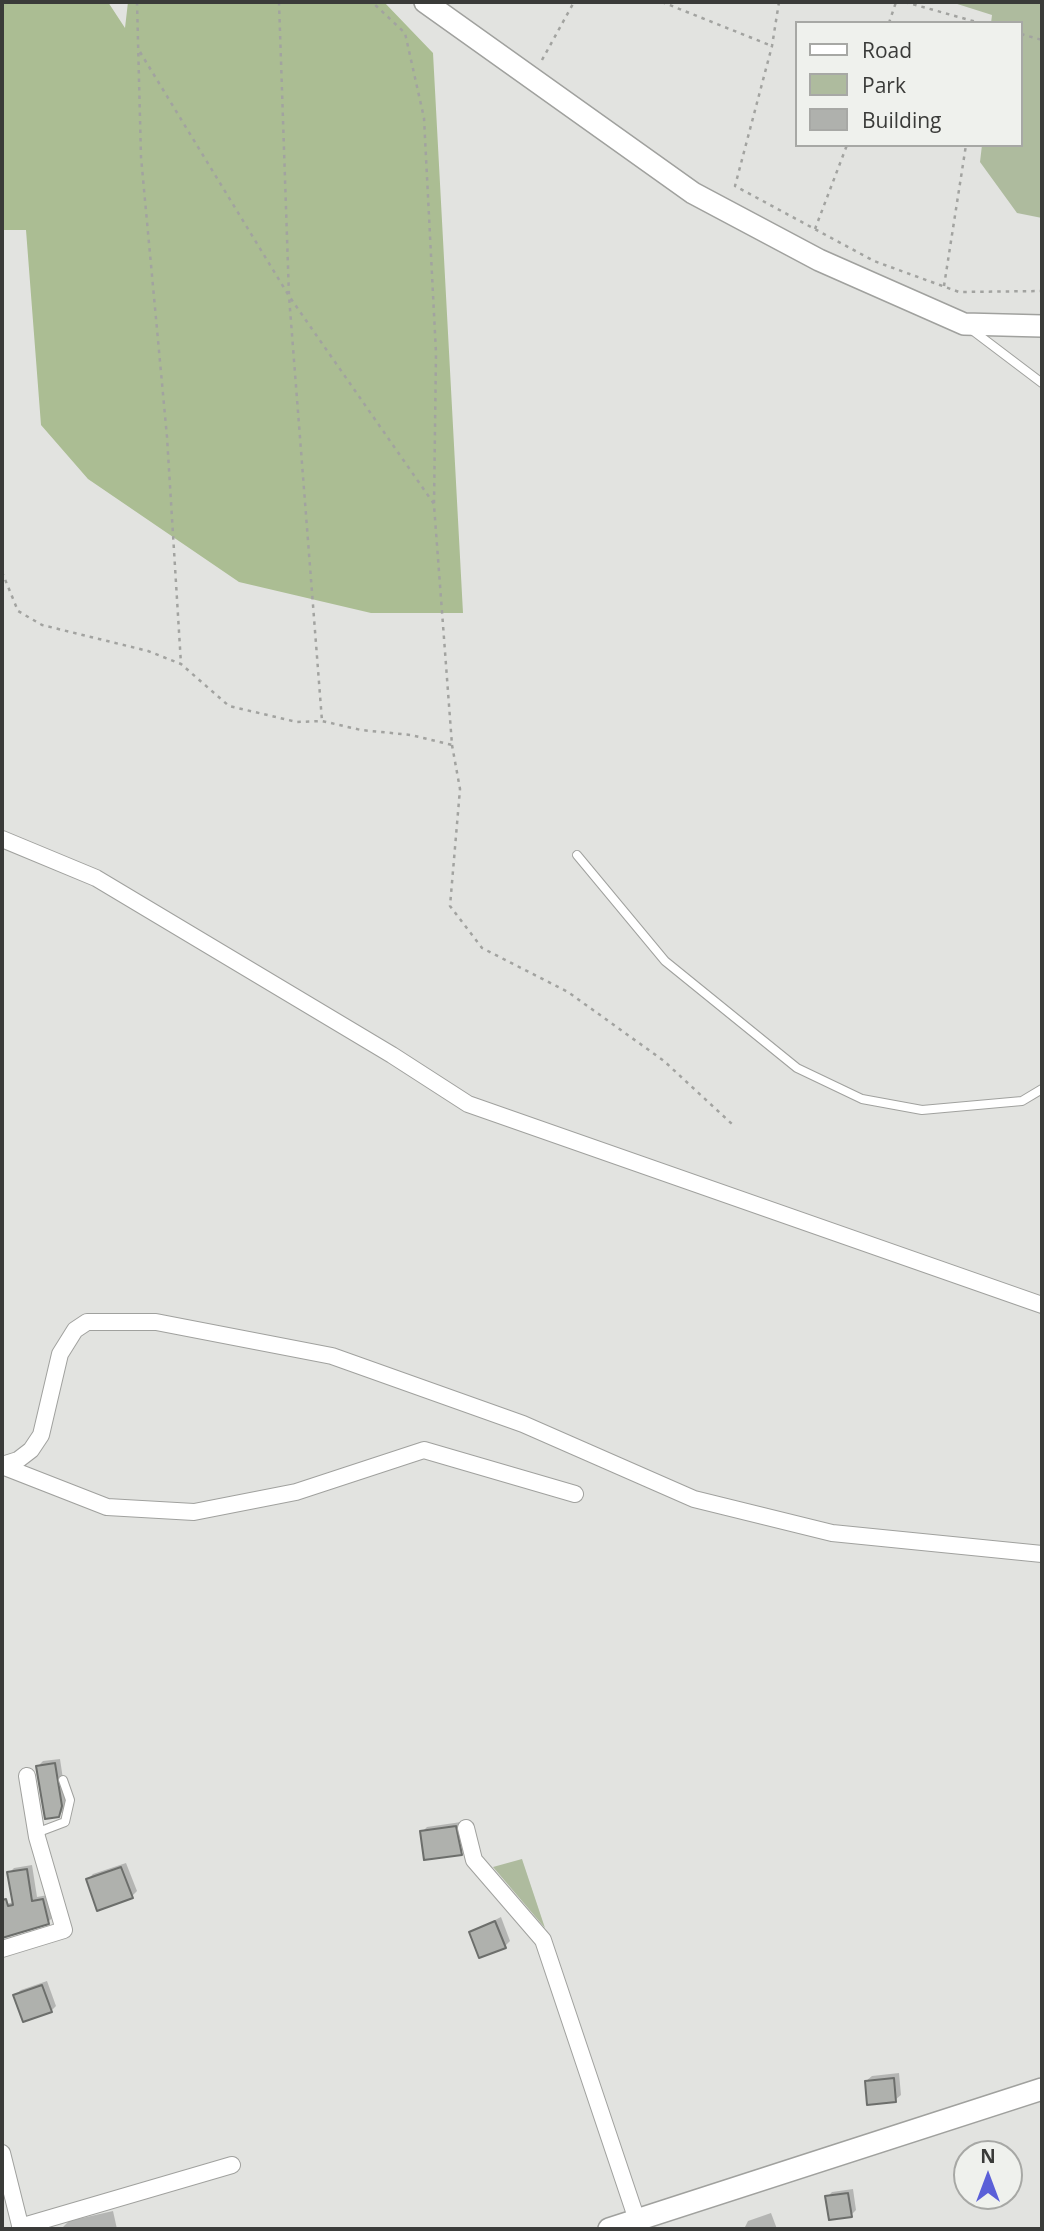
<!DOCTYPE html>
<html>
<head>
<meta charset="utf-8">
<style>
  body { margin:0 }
  #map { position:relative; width:1044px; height:2231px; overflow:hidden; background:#e2e3e0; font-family:"Open Sans",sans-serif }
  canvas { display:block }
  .frame { position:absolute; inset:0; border:4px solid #3a3b39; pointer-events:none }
  .legend { position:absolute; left:795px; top:21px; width:228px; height:126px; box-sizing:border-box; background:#eff1ed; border:2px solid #a7a8a5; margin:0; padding:9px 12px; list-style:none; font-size:21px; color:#3a3b39 }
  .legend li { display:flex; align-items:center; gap:14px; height:35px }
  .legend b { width:35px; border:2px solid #a7a8a5 }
  .north { position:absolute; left:953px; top:2140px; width:70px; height:70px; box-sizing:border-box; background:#eff1ed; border:2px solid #a7a8a5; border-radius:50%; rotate:0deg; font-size:19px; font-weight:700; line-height:28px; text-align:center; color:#3a3b39 }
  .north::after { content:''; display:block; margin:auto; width:24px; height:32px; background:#5b60d8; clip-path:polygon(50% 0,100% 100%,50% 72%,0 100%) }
</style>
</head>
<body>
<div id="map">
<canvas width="1044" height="2231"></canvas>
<div class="frame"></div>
<ul class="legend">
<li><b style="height:9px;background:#fff"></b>Road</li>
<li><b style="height:19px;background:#aebb9e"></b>Park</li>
<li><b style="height:19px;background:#afb1ad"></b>Building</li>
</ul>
<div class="north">N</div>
</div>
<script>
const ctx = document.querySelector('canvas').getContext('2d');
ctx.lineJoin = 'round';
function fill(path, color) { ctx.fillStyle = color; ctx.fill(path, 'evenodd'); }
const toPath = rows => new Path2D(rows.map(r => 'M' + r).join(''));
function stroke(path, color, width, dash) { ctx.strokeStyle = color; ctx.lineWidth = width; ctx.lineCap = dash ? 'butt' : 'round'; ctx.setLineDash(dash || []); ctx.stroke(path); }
const green = toPath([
  [951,2,1042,2,1042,218,1017,213,980,162,982,145,1021,145,1021,23,991,23,992,15],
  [522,1859,545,1928,493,1867]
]);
const forest = toPath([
  [2,2,108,2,125,28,128,2,384,2,433,53,463,613,371,613,239,582,88,479,41,425,26,230,2,230]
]);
const shadow = toPath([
  [60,1759,66,1799,64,1810,59,1815,38,1766,43,1761],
  [461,1822,466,1848,461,1853,422,1832,427,1827],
  [126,1863,137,1891,132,1896,88,1879,93,1874],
  [32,1865,37,1897,48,1895,53,1917,48,1922,4,1936,2,1905,14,1902,9,1873,14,1868],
  [501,1917,510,1941,505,1946,471,1932],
  [47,1981,56,2006,51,2011,15,1995,21,1990],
  [899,2073,901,2095,895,2100,866,2081,872,2076],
  [853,2189,856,2210,851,2215,827,2197,832,2192],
  [113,2211,117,2229,61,2229,69,2221],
  [771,2213,777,2229,744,2229,748,2221]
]);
const building = toPath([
  [55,1763,62,1806,59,1817,45,1819,36,1766,55,1763],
  [456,1826,462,1855,424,1860,420,1831,456,1826],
  [121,1867,133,1898,97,1911,86,1879,121,1867],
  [27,1869,32,1901,43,1899,49,1924,2,1938,2,1900,6,1899,8,1906,13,1905,7,1872,27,1869],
  [495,1921,506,1948,479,1958,469,1932,495,1921],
  [42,1985,52,2012,23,2022,13,1995,42,1985],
  [894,2078,896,2102,867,2105,865,2081,894,2078],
  [848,2193,852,2217,829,2220,825,2196,848,2193]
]);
const path = toPath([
  [137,2,141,157,167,437,181,664],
  [279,2,289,296,322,721],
  [662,2,772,46],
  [779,2,772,46,735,186,874,261,959,292,1042,291],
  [905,2,980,23],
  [889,23,896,2],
  [1021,34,1042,40],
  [140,52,289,296,434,504],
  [542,60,574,2],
  [815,229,847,145],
  [944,286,966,145],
  [2,572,18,611,42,625,148,651,181,664,229,706,297,722,322,721,361,730,411,735,452,745,434,505,436,353,424,118,405,33,372,2],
  [452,745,460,789,450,906,482,948,568,992,664,1061,732,1124]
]);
const lane = toPath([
  [972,330,1042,383],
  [577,855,665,961,797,1068,862,1099,922,1110,1022,1101,1042,1089],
  [36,1833,65,1822,70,1800,63,1780]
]);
const street = toPath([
  [2,839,96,878,392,1055,468,1104,1042,1305],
  [2,1465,18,1460,31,1450,41,1435,60,1354,75,1330,87,1322,156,1322,332,1356,523,1424,694,1499,832,1533,1042,1554],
  [2,1466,107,1507,194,1512,296,1492,424,1450,575,1494],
  [466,1828,474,1860,543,1940,640,2229],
  [2,1949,64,1930,37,1837,27,1776],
  [2,2153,21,2229],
  [20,2227,232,2165]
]);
const secondary = toPath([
  [425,2,693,193,819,260,964,324,1042,326],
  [609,2229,1042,2089]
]);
fill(green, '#aebb9e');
fill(forest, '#abbd93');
fill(shadow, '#0003');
fill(building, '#afb1ad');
stroke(building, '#6c6e6b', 2);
stroke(lane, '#a0a19e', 10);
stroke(street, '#a0a19e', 18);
stroke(secondary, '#a0a19e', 24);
stroke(path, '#a2a3a0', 2.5, [3.5, 5]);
stroke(lane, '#fff', 8);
stroke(street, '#fff', 16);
stroke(secondary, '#fff', 21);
</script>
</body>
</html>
